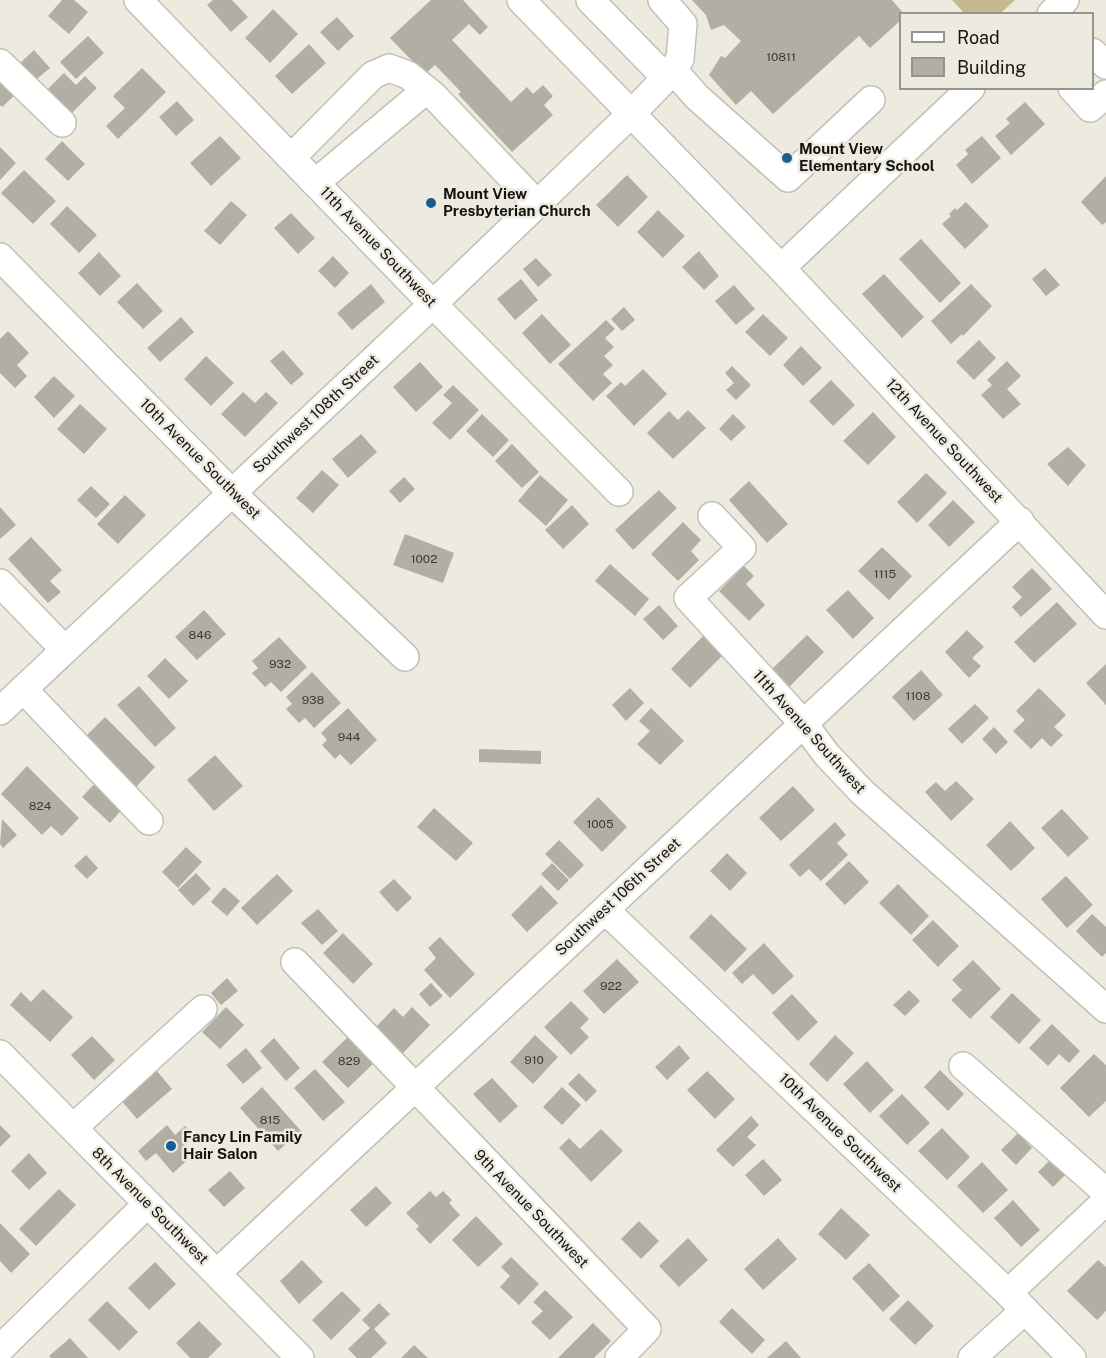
<!DOCTYPE html>
<html>
<head>
<meta charset="utf-8">
<style>
  body { margin:0 }
  #map { position:relative; width:1106px; height:1358px; overflow:hidden; background:#edeae0; font-family:"Public Sans",sans-serif }
  canvas { display:block }
  .legend { position:absolute; left:899px; top:12px; width:195px; height:78px; box-sizing:border-box; background:#edeae0; border:2px solid #96948c; margin:0; padding:8px 10px; list-style:none; font-size:18px; color:#14130f }
  .legend li { display:flex; align-items:center; gap:12px; height:30px }
  .legend b { width:30px; border:2px solid #96948c }
</style>
</head>
<body>
<div id="map">
<canvas width="1106" height="1358"></canvas>
<ul class="legend">
<li><b style="height:8px;background:#fff"></b>Road</li>
<li><b style="height:16px;background:#b1afa4"></b>Building</li>
</ul>
</div>
<script>
const ctx = document.querySelector('canvas').getContext('2d');
ctx.lineJoin = 'round';
function fill(path, color) { ctx.fillStyle = color; ctx.fill(path, 'evenodd'); }
const toPath = rows => new Path2D(rows.map(r => 'M' + r).join(''));
function stroke(path, color, width, dash) { ctx.strokeStyle = color; ctx.lineWidth = width; ctx.lineCap = dash ? 'butt' : 'round'; ctx.setLineDash(dash || []); ctx.stroke(path); }
function write(font, color, halo, rows, align = 'center') {
  ctx.font = font + ' "Public Sans",sans-serif'; ctx.lineWidth = 5; ctx.setLineDash([]); ctx.textBaseline = 'middle'; ctx.strokeStyle = halo; ctx.fillStyle = color; for (const [text, x, y, turn = 0] of rows) {
    ctx.save(); ctx.translate(x, y); ctx.rotate((+turn || 0) * Math.PI / 180); ctx.textAlign = isNaN(turn) ? turn : align; if (halo) ctx.strokeText(text, 0, 0); ctx.fillText(text, 0, 0); ctx.restore();
  }
}
const green = toPath([
  [952,0,1015,0,1001,13,965,14]
]);
const building = toPath([
  [62,0,74,0,88,12,69,34,48,16],
  [213,0,232,0,248,17,231,32,207,5],
  [431,0,463,0,488,27,480,35,469,24,452,40,511,102,527,87,533,94,543,85,553,96,544,105,553,115,512,152,458,94,461,92,435,65,425,74,390,38],
  [692,0,892,0,904,14,900,14,900,21,870,48,859,36,773,114,751,91,736,105,709,75,721,56,725,58,741,41,724,25,711,30,706,15],
  [273,9,298,34,270,63,245,38],
  [337,17,354,36,338,51,320,32],
  [88,36,104,53,76,79,60,62],
  [309,44,326,63,292,94,275,76],
  [34,50,50,68,33,82,18,65],
  [142,68,166,92,118,139,106,126,125,108,113,96],
  [64,73,76,85,85,76,97,88,68,117,45,92],
  [0,81,17,93,2,107,0,105],
  [177,101,194,120,176,136,159,117],
  [1025,102,1045,124,1011,155,995,136,1010,123,1006,119],
  [220,136,241,158,211,186,190,163],
  [982,136,1001,158,972,184,956,165,968,154,965,150],
  [62,141,85,164,68,181,45,159],
  [0,147,16,163,0,180],
  [24,170,56,201,33,224,1,193],
  [627,175,648,197,618,227,596,205],
  [1106,176,1106,222,1102,225,1081,202],
  [231,201,247,215,220,245,204,231],
  [966,202,989,226,965,249,942,224,951,216,949,214,955,208,957,210],
  [67,206,97,235,79,253,50,224],
  [658,210,685,236,663,258,637,232],
  [291,213,315,238,298,254,274,228],
  [921,239,961,283,940,303,899,259],
  [699,251,719,276,704,290,682,267],
  [99,252,121,276,100,296,78,273],
  [333,256,349,273,335,288,318,271],
  [536,258,552,275,538,287,523,269],
  [1045,268,1060,285,1046,296,1032,279],
  [884,274,924,317,902,338,862,294],
  [521,279,538,300,515,320,497,299],
  [137,283,163,311,143,329,117,302],
  [371,284,385,302,352,330,337,313],
  [971,284,992,306,963,336,962,334,951,344,931,321],
  [734,285,755,309,736,325,715,301],
  [624,307,635,320,622,331,611,319],
  [542,314,571,345,550,364,522,333],
  [763,314,788,338,770,356,745,332],
  [181,317,194,332,160,362,147,348],
  [606,320,615,329,605,338,614,347,604,356,613,365,603,374,612,383,593,401,558,364],
  [8,331,29,353,17,365,27,376,15,388,0,373,0,339],
  [979,340,996,358,974,380,956,362],
  [801,346,822,368,803,386,783,365],
  [283,350,304,374,291,385,270,361],
  [206,356,234,383,211,406,184,379],
  [1007,361,1021,376,1007,389,1021,404,1003,419,981,395,992,385,987,380],
  [420,362,443,387,416,412,393,387],
  [732,366,751,385,736,400,726,390,734,383,725,373],
  [643,369,667,394,634,426,606,396,621,382,625,386],
  [54,376,75,396,54,418,34,397],
  [831,380,855,405,833,426,809,401],
  [453,385,479,410,450,440,432,423,452,403,443,395],
  [243,392,255,403,266,392,278,403,245,437,221,414],
  [80,404,107,429,84,454,57,429],
  [688,410,706,428,673,459,647,433,669,411,678,420],
  [873,412,896,437,868,465,843,441],
  [482,414,509,440,493,457,466,431],
  [733,414,746,427,731,441,719,429],
  [361,434,377,452,348,478,332,459],
  [512,444,539,472,522,488,495,461],
  [1068,447,1086,465,1068,486,1047,464],
  [322,470,339,485,313,513,296,498],
  [926,473,947,493,917,523,897,502],
  [540,475,568,500,546,526,518,501],
  [404,477,415,489,400,503,389,491],
  [749,481,788,524,767,543,729,500],
  [91,486,110,504,96,518,77,500],
  [659,490,677,508,633,550,615,530],
  [125,495,146,515,118,544,97,524],
  [953,500,975,522,949,547,928,525],
  [572,505,589,524,563,549,545,530],
  [0,507,16,525,0,539],
  [683,522,701,540,691,551,699,560,678,581,651,554],
  [405,534,454,553,443,583,393,565],
  [31,537,62,570,50,581,61,592,48,603,8,559],
  [882,547,912,576,889,600,858,571],
  [610,564,649,599,635,616,595,581],
  [744,566,754,576,746,584,765,605,749,621,719,591],
  [1032,568,1052,589,1021,617,1012,607,1022,597,1012,587],
  [848,590,874,618,853,639,826,610],
  [1057,602,1077,624,1034,663,1014,642],
  [659,605,678,626,663,640,643,619],
  [204,610,226,634,197,660,175,637],
  [967,630,984,647,972,658,981,666,969,678,945,652],
  [807,635,824,652,789,687,772,669],
  [703,636,723,655,690,688,671,669],
  [279,637,307,667,281,692,271,682,265,687,252,673,258,668,252,661],
  [165,658,188,681,169,699,147,676],
  [1106,664,1106,705,1086,683],
  [921,670,943,695,914,721,892,697],
  [312,672,341,703,314,728,305,718,299,723,286,709,292,704,286,697],
  [139,686,176,728,155,747,117,705],
  [630,688,644,703,626,721,612,705],
  [1039,688,1066,715,1054,727,1063,735,1051,747,1042,738,1031,749,1013,731,1025,720,1016,711],
  [975,704,989,718,962,744,948,729],
  [348,708,377,740,351,765,340,754,335,759,322,745,327,740,321,733],
  [651,708,684,741,660,765,637,744,650,731,639,721],
  [105,717,155,767,136,787,86,736],
  [994,727,1008,742,996,754,982,739],
  [479,749,541,751,541,764,479,762],
  [215,755,243,786,214,811,187,780],
  [27,766,79,818,62,836,51,826,42,835,1,794],
  [99,779,126,805,110,823,82,797],
  [956,781,974,799,951,821,925,792,936,782,945,791],
  [793,786,815,810,781,841,759,818],
  [598,797,627,827,602,852,573,822],
  [434,808,473,843,456,861,417,827],
  [1062,809,1089,838,1068,857,1041,828],
  [2,819,17,835,3,848,0,844],
  [1010,821,1035,848,1011,871,986,845],
  [835,822,846,835,837,843,848,855,821,881,809,869,800,877,789,865],
  [559,840,584,865,570,879,545,854],
  [186,847,202,862,178,888,162,872],
  [727,853,747,873,730,891,710,871],
  [86,855,98,868,87,879,74,866],
  [849,861,869,882,845,905,825,884],
  [552,863,569,880,558,891,541,874],
  [196,873,211,889,193,906,178,890],
  [277,874,293,891,257,925,241,908],
  [1066,876,1093,905,1067,928,1041,899],
  [394,879,412,898,397,912,379,892],
  [898,884,929,916,911,935,879,903],
  [541,885,558,903,527,932,511,915],
  [224,887,240,901,227,916,211,902],
  [318,909,338,931,322,945,301,923],
  [711,914,747,949,725,972,689,937],
  [1092,914,1106,927,1106,953,1102,957,1076,931],
  [933,920,959,946,938,967,912,940],
  [343,933,373,964,353,984,323,953],
  [440,937,475,974,450,998,424,970,436,958,428,948],
  [764,943,794,976,773,995,753,974,742,984,732,973],
  [617,959,639,982,604,1014,583,991],
  [973,960,1001,989,970,1019,951,1000,962,990,952,980],
  [227,978,238,991,221,1005,211,993],
  [431,983,443,996,430,1007,419,994],
  [43,989,73,1017,50,1042,10,1005,21,992,31,1002],
  [909,990,920,1001,905,1016,893,1005],
  [1012,993,1041,1020,1019,1044,990,1017],
  [792,994,818,1022,798,1041,772,1013],
  [571,1001,589,1019,580,1028,589,1037,571,1055,544,1027],
  [226,1007,244,1025,220,1049,202,1032],
  [412,1007,430,1025,402,1054,375,1028,394,1008,403,1017],
  [1052,1024,1080,1051,1069,1063,1059,1054,1048,1066,1029,1048],
  [351,1034,376,1061,348,1088,322,1062],
  [535,1035,558,1057,533,1084,510,1062],
  [835,1035,854,1053,827,1082,809,1064],
  [92,1036,115,1060,94,1080,71,1055],
  [274,1038,300,1068,286,1081,260,1051],
  [679,1045,690,1058,667,1080,655,1067],
  [246,1048,262,1068,243,1084,226,1065],
  [1094,1054,1106,1065,1106,1101,1089,1117,1060,1088],
  [867,1061,894,1090,870,1113,843,1084],
  [315,1069,345,1102,323,1121,294,1088],
  [156,1070,172,1089,137,1119,121,1100],
  [940,1070,964,1094,948,1111,924,1087],
  [707,1071,735,1099,715,1119,687,1090],
  [579,1073,597,1091,586,1102,568,1084],
  [492,1078,518,1106,500,1123,473,1094],
  [262,1087,301,1131,278,1151,240,1108],
  [562,1087,581,1105,562,1125,543,1107],
  [902,1094,930,1123,907,1145,879,1116],
  [751,1116,759,1125,747,1137,756,1145,733,1167,716,1150],
  [0,1125,11,1136,0,1147],
  [167,1125,175,1135,185,1126,194,1136,184,1145,193,1155,173,1173,156,1153,146,1161,138,1151],
  [942,1128,970,1157,947,1180,918,1151],
  [601,1129,623,1151,591,1182,559,1148,569,1138,580,1149],
  [1018,1133,1032,1148,1016,1165,1001,1150],
  [29,1153,47,1173,29,1190,11,1171],
  [763,1159,782,1180,764,1196,745,1175],
  [1051,1159,1066,1174,1053,1187,1038,1172],
  [982,1162,1008,1190,983,1213,957,1186],
  [230,1171,245,1188,224,1207,208,1190],
  [376,1186,392,1203,366,1227,350,1210],
  [59,1189,76,1205,36,1246,19,1229],
  [430,1191,436,1197,443,1191,452,1200,449,1203,460,1215,430,1244,416,1229,419,1226,406,1213],
  [1013,1200,1040,1230,1021,1247,994,1218],
  [841,1208,870,1235,846,1260,818,1234],
  [476,1216,503,1244,478,1267,452,1240],
  [639,1221,659,1241,641,1259,621,1239],
  [0,1223,30,1254,11,1273,0,1261],
  [688,1238,708,1260,679,1287,659,1266],
  [778,1238,797,1259,763,1290,744,1269],
  [511,1257,539,1284,519,1305,500,1287,510,1276,501,1267],
  [302,1260,323,1282,299,1304,280,1281],
  [1098,1260,1106,1267,1106,1311,1097,1320,1067,1291],
  [155,1262,176,1284,149,1310,128,1288],
  [869,1263,900,1296,883,1312,852,1278],
  [545,1290,573,1317,550,1340,531,1322,543,1311,533,1302],
  [342,1291,361,1310,331,1340,312,1320],
  [908,1300,934,1326,915,1345,889,1319],
  [107,1301,138,1332,119,1351,88,1320],
  [379,1303,390,1314,374,1329,387,1343,371,1358,357,1358,348,1349,370,1328,362,1320],
  [732,1308,765,1340,752,1354,719,1322],
  [199,1321,222,1344,208,1358,190,1358,176,1343],
  [593,1323,611,1341,594,1358,558,1358],
  [70,1338,88,1358,51,1358,49,1356],
  [786,1341,801,1358,767,1358],
  [414,1345,428,1358,401,1358]
]);
const minor = toPath([
  [138,0,419,290,619,492],
  [521,0,781,268,1106,615],
  [590,0,666,78],
  [1051,14,1065,0],
  [1092,52,1106,65],
  [0,63,62,123],
  [672,69,697,97,788,178,871,100],
  [1072,88,1090,108,1106,94],
  [291,158,373,75,389,68,408,75,434,96,537,204],
  [315,183,426,90],
  [0,257,232,493,405,657],
  [781,268,971,88],
  [712,516,742,548,688,598,803,723,827,755,862,792,1106,1009],
  [0,583,65,650],
  [23,689,149,821],
  [0,711,433,304,631,114,666,78,680,59,683,24,662,0],
  [605,910,1008,1293,1072,1358],
  [295,962,647,1329,619,1358],
  [0,1054,300,1358],
  [963,1066,1106,1192],
  [73,1128,203,1009],
  [217,1273,1020,521],
  [1008,1293,1106,1201],
  [0,1349,147,1204],
  [972,1358,1025,1310]
]);
const markers = [
  [787,158,6,"#175d91"],
  [431,203,6,"#175d91"],
  [171,1146,6,"#175d91"]
];
const numberNames = [
  ["10811",781,57],
  ["1002",424,559],
  ["1115",885,574],
  ["846",200,635],
  ["932",280,664],
  ["1108",918,696],
  ["938",313,700],
  ["944",349,737],
  ["824",40,806],
  ["1005",600,824],
  ["922",611,986],
  ["910",534,1060],
  ["829",349,1061],
  ["815",270,1120]
];
const poiNames = [
  ["Mount View",799,149],
  ["Elementary School",799,166],
  ["Mount View",443,194],
  ["Presbyterian Church",443,211],
  ["Fancy Lin Family",183,1137],
  ["Hair Salon",183,1154]
];
const streetNames = [
  ["11th Avenue Southwest",378,247,46],
  ["Southwest 108th Street",316,414,-43],
  ["12th Avenue Southwest",944,441,47],
  ["10th Avenue Southwest",200,459,45],
  ["11th Avenue Southwest",809,732,48],
  ["Southwest 106th Street",618,897,-43],
  ["10th Avenue Southwest",840,1133,44],
  ["8th Avenue Southwest",150,1206,45],
  ["9th Avenue Southwest",531,1209,46]
];
fill(green, '#c5ba8f');
fill(building, '#b1afa4');
stroke(minor, '#c2c0b5', 30);
stroke(minor, '#fff', 27);
for (const [x, y, r, color] of markers) { const dot = new Path2D(); dot.arc(x, y, r, 0, 2 * Math.PI); ctx.fillStyle = color; ctx.fill(dot); stroke(dot, '#edeae0', 2); }
write('12px', '#3b3a34', null, numberNames);
write('bold 15px', '#14130f', '#edeae0', poiNames, 'left');
write('15px', '#14130f', '#edeae0', streetNames);
</script>
</body>
</html>
